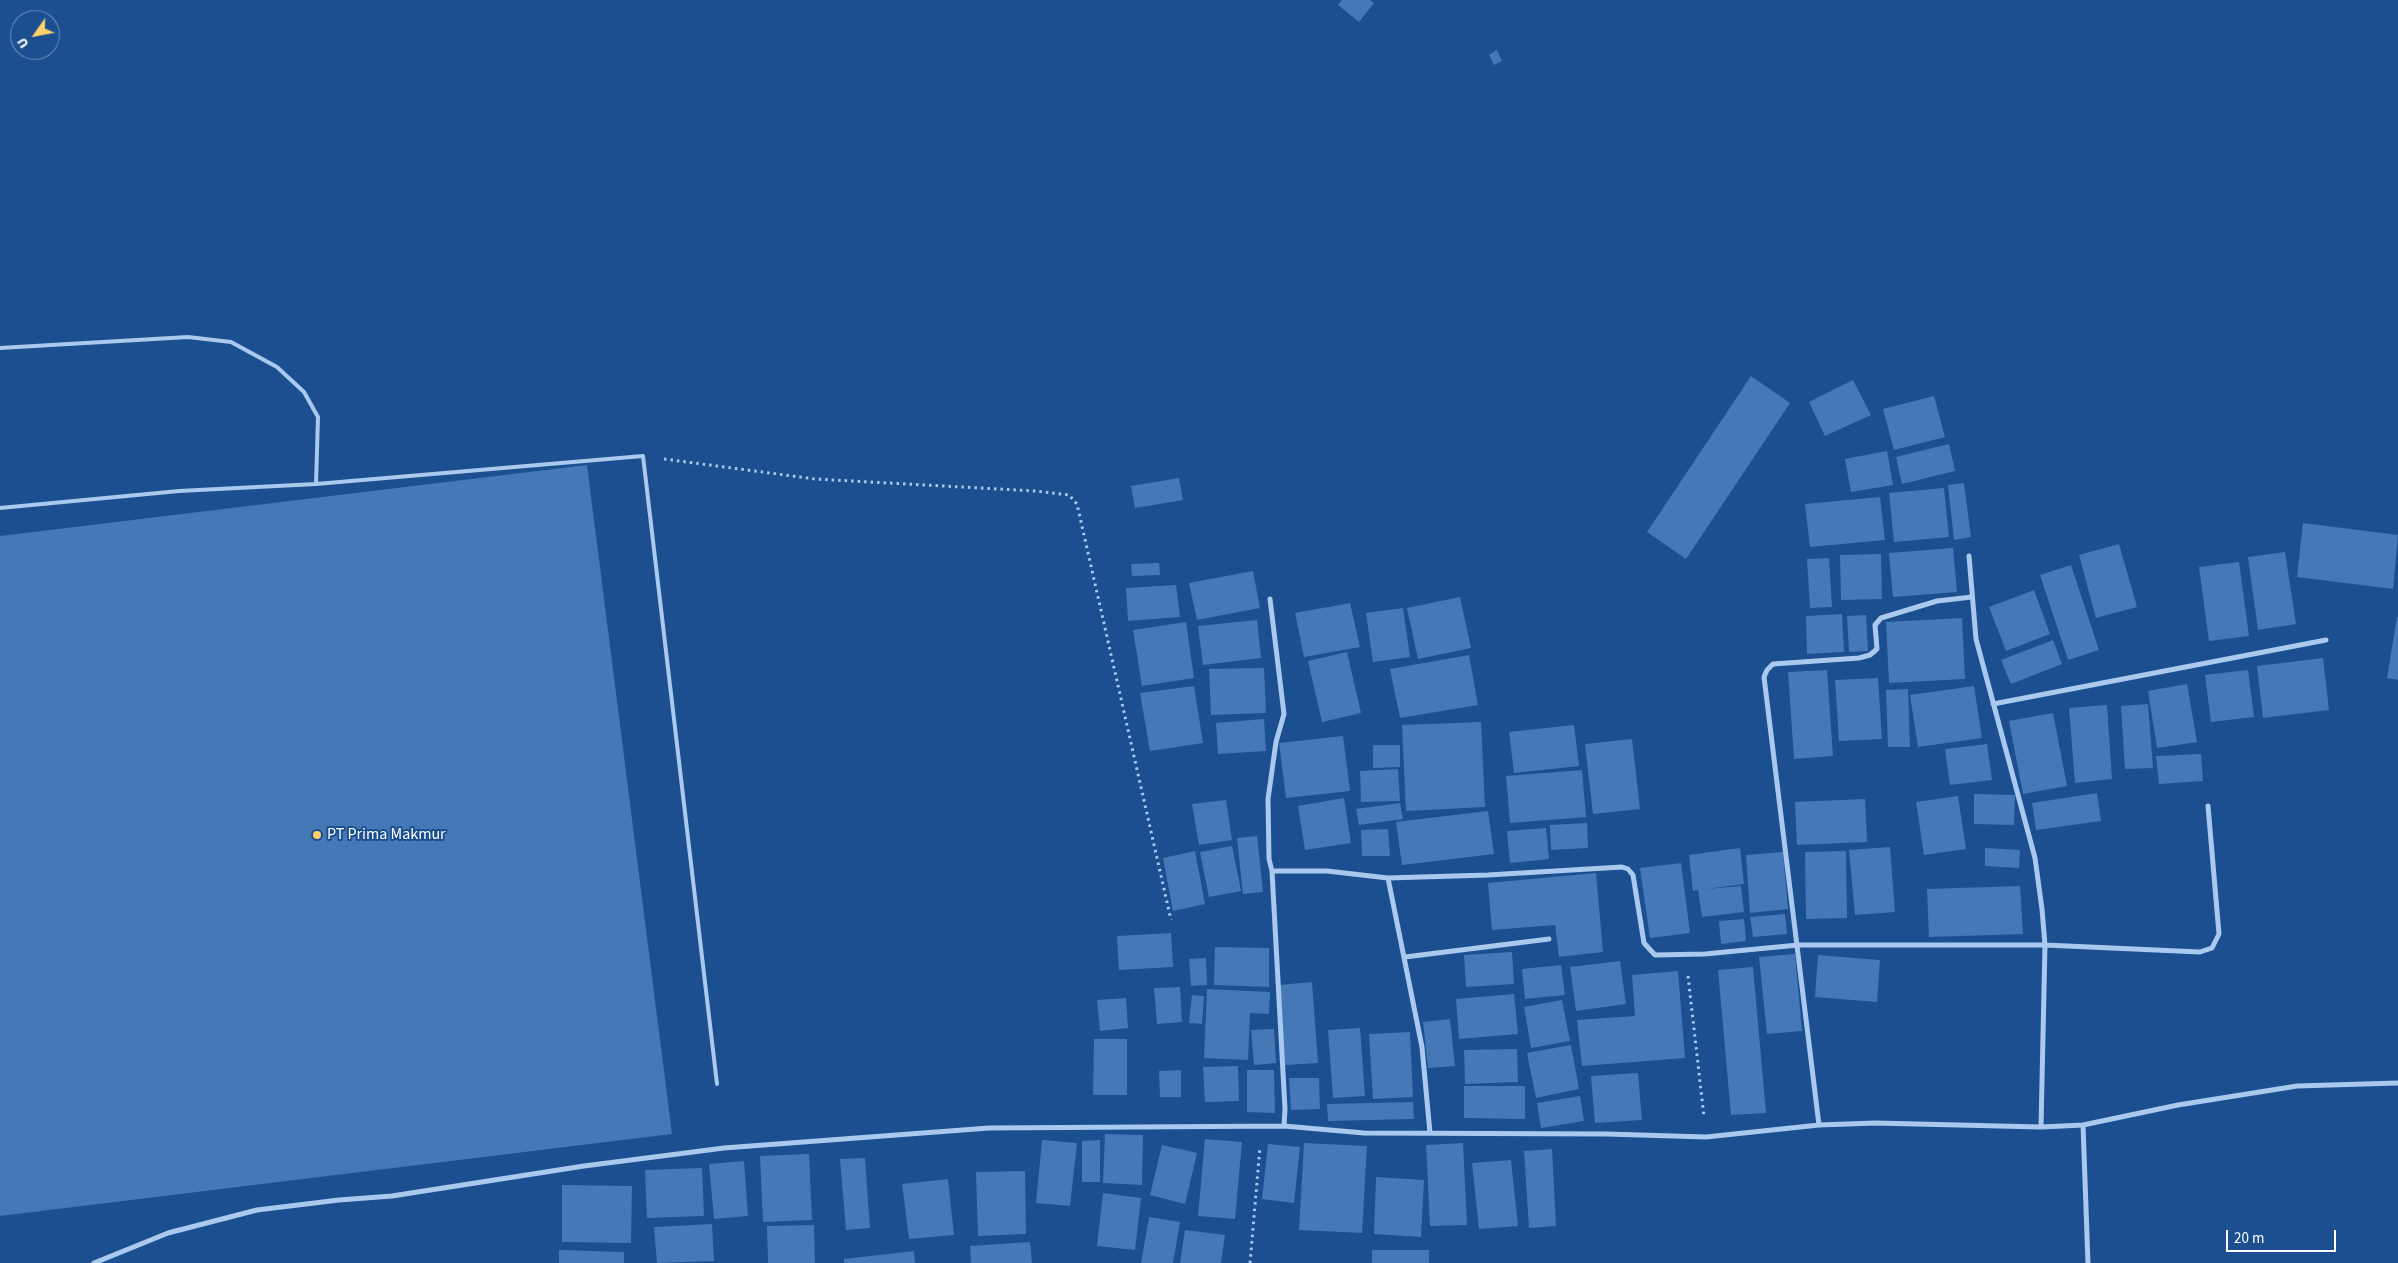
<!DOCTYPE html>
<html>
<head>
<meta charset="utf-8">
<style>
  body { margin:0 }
  #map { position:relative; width:2398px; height:1263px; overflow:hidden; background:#1b4f8f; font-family:"Source Sans 3",sans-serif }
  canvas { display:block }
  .north { position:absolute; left:10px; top:10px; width:50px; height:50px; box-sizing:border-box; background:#1b4f8f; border:1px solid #7695bc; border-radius:50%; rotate:237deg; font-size:14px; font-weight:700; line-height:20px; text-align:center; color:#fff }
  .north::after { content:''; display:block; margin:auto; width:18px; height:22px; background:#ffd166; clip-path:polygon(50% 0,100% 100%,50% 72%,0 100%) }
  .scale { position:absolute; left:2226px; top:1230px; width:110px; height:22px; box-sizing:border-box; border:2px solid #fff; border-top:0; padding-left:6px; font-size:15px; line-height:18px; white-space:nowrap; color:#fff; -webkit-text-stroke:4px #1b4f8f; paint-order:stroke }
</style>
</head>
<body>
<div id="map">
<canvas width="2398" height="1263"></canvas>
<div class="north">U</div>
<div class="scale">20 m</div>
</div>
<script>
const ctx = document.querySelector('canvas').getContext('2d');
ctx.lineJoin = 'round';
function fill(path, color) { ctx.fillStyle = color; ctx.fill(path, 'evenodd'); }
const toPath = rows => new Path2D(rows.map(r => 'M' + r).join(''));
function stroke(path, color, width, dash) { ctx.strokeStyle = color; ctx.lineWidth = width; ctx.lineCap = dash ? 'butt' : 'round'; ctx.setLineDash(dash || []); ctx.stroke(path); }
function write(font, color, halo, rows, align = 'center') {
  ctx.font = font + ' "Source Sans 3",sans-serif'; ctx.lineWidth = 4; ctx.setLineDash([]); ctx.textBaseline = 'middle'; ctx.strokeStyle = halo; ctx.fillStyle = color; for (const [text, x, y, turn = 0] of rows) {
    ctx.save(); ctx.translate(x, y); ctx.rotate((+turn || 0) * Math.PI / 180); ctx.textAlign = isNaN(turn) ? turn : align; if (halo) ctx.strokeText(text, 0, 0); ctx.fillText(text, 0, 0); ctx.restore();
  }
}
const building = toPath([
  [1342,0,1370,0,1374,3,1359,22,1338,5],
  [1497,50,1502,61,1494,65,1489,55],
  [1751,376,1790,403,1686,559,1647,532],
  [1853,380,1871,415,1825,436,1809,402],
  [1934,396,1945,437,1894,450,1883,409],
  [1949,444,1955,471,1902,484,1896,457],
  [1887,451,1893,485,1851,492,1845,459],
  [587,465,672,1134,0,1216,0,536],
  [1179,478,1183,500,1135,508,1131,486],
  [1964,483,1971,537,1954,540,1948,485],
  [1944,488,1949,537,1894,542,1889,493],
  [1880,497,1885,540,1810,547,1805,504],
  [2303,523,2398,535,2393,589,2297,577],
  [2119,544,2137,607,2096,618,2079,555],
  [1953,548,1957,592,1893,597,1889,553],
  [2285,552,2296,624,2258,630,2248,557],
  [1881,554,1882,599,1841,600,1840,555],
  [1829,558,1832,607,1810,608,1807,559],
  [2239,562,2249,636,2209,641,2199,567],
  [1159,563,1160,575,1132,576,1131,564],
  [2071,565,2099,650,2068,660,2040,575],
  [1253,571,1260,608,1197,620,1189,583],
  [1176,585,1180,617,1128,621,1126,588],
  [2034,590,2050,634,2006,651,1989,607],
  [1460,597,1471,648,1418,659,1407,608],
  [1350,603,1360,647,1304,657,1295,613],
  [1403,608,1410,657,1373,662,1366,613],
  [1842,614,1844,652,1807,654,1806,616],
  [1866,615,1868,651,1849,652,1847,616],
  [2397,617,2398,617,2398,680,2387,678],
  [1962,618,1965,679,1889,683,1886,622],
  [1257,620,1261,658,1203,665,1198,626],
  [1186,622,1194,678,1142,686,1133,630],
  [2053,640,2062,664,2011,684,2001,660],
  [1347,652,1361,713,1322,722,1308,661],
  [1469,655,1478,705,1400,718,1390,669],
  [2323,658,2329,710,2263,718,2257,666],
  [1264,668,1266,713,1211,715,1209,669],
  [1827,670,1833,756,1794,759,1788,672],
  [2248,670,2254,717,2211,722,2205,675],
  [1878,678,1882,739,1839,741,1835,680],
  [2187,684,2197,742,2157,748,2148,691],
  [1194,686,1203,743,1150,751,1140,693],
  [1974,686,1982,738,1918,747,1910,695],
  [1908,689,1910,747,1888,747,1886,690],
  [2148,704,2153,768,2125,769,2121,706],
  [2107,705,2112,779,2075,783,2069,708],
  [2053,713,2067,786,2023,794,2009,721],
  [1264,719,1266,751,1218,754,1216,723],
  [1481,722,1485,807,1406,811,1402,725],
  [1574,725,1579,766,1514,773,1509,732],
  [1343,736,1350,791,1286,798,1279,743],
  [1632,739,1640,809,1593,814,1585,744],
  [1987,744,1992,780,1950,785,1945,749],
  [1373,745,1400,745,1400,767,1373,768],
  [2201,754,2203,781,2159,784,2156,756],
  [1398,769,1400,801,1361,802,1360,771],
  [1582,770,1586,817,1510,823,1506,776],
  [2097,793,2101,821,2036,830,2032,803],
  [1974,794,2015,795,2014,825,1974,824],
  [1958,796,1966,849,1924,855,1916,802],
  [1344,798,1351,843,1305,850,1298,806],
  [1865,799,1867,842,1797,845,1795,802],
  [1226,800,1232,840,1199,845,1192,804],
  [1400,803,1403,819,1359,825,1356,809],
  [1488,811,1494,854,1402,865,1396,822],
  [1587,823,1588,848,1551,850,1550,825],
  [1546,828,1549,859,1510,863,1507,831],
  [1388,829,1390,856,1362,856,1361,830],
  [1257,836,1263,892,1243,894,1237,838],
  [1232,846,1241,891,1209,897,1200,852],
  [1890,847,1895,912,1855,915,1849,850],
  [1740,848,1744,884,1706,889,1741,886,1744,912,1702,917,1698,890,1693,891,1689,855],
  [1985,848,2020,850,2019,868,1985,866],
  [1195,851,1205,904,1173,911,1163,858],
  [1846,851,1847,918,1806,919,1805,852],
  [1783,852,1788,909,1750,913,1746,855],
  [1681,863,1690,933,1650,938,1640,868],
  [1596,873,1603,952,1559,957,1555,925,1492,930,1488,883],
  [2020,886,2023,934,1929,937,1927,889],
  [1785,914,1787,934,1753,937,1750,917],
  [1744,919,1746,941,1721,944,1719,921],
  [1171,933,1173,967,1119,970,1117,936],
  [1215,947,1269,948,1269,987,1214,985],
  [1512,952,1514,984,1466,987,1464,955],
  [1795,954,1802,1031,1767,1034,1759,957],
  [1818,955,1880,960,1877,1002,1815,997],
  [1206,958,1207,985,1191,986,1189,959],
  [1620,961,1626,1004,1576,1011,1570,967],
  [1561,965,1565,995,1525,999,1522,969],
  [1753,967,1766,1113,1731,1115,1718,970],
  [1678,971,1685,1058,1582,1066,1577,1020,1635,1016,1632,975],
  [1312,982,1318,1063,1285,1065,1279,985],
  [1180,987,1182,1022,1157,1024,1154,988],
  [1207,989,1270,992,1269,1014,1250,1013,1248,1060,1204,1058],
  [1514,994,1518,1034,1459,1039,1456,999],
  [1192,995,1204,996,1202,1024,1189,1023],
  [1126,998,1128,1028,1100,1031,1097,1000],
  [1562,1000,1570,1041,1531,1048,1524,1007],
  [1450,1019,1455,1066,1428,1068,1423,1022],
  [1360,1028,1365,1096,1333,1098,1328,1030],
  [1274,1029,1276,1063,1254,1065,1251,1030],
  [1410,1032,1413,1097,1373,1099,1369,1034],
  [1094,1039,1127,1039,1127,1095,1093,1095],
  [1571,1045,1579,1089,1536,1098,1527,1053],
  [1517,1049,1518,1082,1465,1084,1464,1050],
  [1238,1066,1239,1101,1205,1102,1203,1067],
  [1181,1070,1181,1097,1160,1097,1159,1071],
  [1247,1070,1274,1070,1275,1113,1247,1112],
  [1638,1073,1642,1120,1595,1123,1591,1076],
  [1289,1078,1319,1078,1320,1109,1291,1110],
  [1464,1086,1525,1086,1525,1119,1464,1118],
  [1580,1096,1584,1121,1541,1128,1537,1103],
  [1413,1102,1414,1119,1328,1121,1327,1104],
  [1105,1134,1143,1135,1142,1185,1103,1183],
  [1205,1139,1242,1142,1235,1219,1198,1216],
  [1042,1140,1077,1143,1070,1206,1036,1203],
  [1100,1140,1100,1182,1082,1182,1082,1141],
  [1304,1143,1367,1146,1362,1233,1299,1230],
  [1463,1143,1467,1225,1430,1226,1426,1145],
  [1268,1144,1300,1147,1294,1203,1262,1199],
  [1162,1145,1197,1153,1185,1204,1150,1195],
  [1552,1149,1556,1226,1529,1228,1524,1151],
  [809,1154,812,1220,763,1222,760,1156],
  [865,1158,870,1228,846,1230,840,1159],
  [1511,1160,1518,1226,1479,1229,1472,1163],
  [744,1161,748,1216,714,1219,709,1164],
  [702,1168,704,1216,647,1218,645,1170],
  [1025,1171,1026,1234,978,1236,976,1172],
  [1376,1177,1424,1180,1421,1237,1374,1234],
  [948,1179,954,1235,909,1239,902,1184],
  [562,1185,632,1186,631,1243,562,1242],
  [1103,1193,1141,1198,1135,1250,1097,1246],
  [1149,1217,1180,1222,1173,1263,1141,1263],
  [712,1224,714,1261,657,1263,654,1227],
  [814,1225,815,1263,768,1263,767,1226],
  [1185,1230,1225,1235,1221,1263,1180,1263],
  [1030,1242,1032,1263,971,1263,970,1246],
  [559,1250,624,1252,624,1263,559,1263],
  [1372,1250,1429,1250,1429,1263,1372,1263],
  [914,1251,915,1263,844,1263,844,1259]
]);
const path = toPath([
  [664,459,815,479,1035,491,1069,495,1077,504,1171,920],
  [1688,976,1704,1117],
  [1250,1263,1260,1147]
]);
const service = toPath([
  [0,348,188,337,231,342,277,367,304,392,318,417,316,484],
  [0,508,179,491,316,484,643,456,717,1084]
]);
const minor = toPath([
  [1969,556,1976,639,2035,858,2042,909,2045,945,2041,1127],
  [1270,599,1284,714,1276,742,1268,799,1269,859,1272,871,1327,871,1388,878,1488,875,1622,867,1628,869,1633,875,1644,943,1655,955,1705,954,1798,945,2045,945,2200,952,2212,948,2219,934,2208,806],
  [1993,704,2326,640],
  [1272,871,1285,1109,1284,1126],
  [1388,878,1422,1047,1430,1133],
  [1405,957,1549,939],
  [1819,1125,1764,677,1767,670,1773,664,1859,658,1870,655,1877,649,1875,625,1881,618,1937,601,1972,597],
  [2083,1125,2088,1263],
  [94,1263,168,1233,257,1210,339,1200,392,1196,584,1166,724,1148,989,1128,1284,1126,1364,1133,1607,1134,1706,1137,1819,1125,1875,1123,2041,1127,2083,1125,2178,1105,2297,1086,2398,1083]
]);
const markers = [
  [317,835,5,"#ffd166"]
];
const poiNames = [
  ["PT Prima Makmur",327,835]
];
fill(building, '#4478b7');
stroke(path, '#a9c9ee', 3, [2.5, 4]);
stroke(service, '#a9c9ee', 4);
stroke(minor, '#a9c9ee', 5);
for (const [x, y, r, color] of markers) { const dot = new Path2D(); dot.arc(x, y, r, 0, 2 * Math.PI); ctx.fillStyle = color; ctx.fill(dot); stroke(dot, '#1b4f8f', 2); }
write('16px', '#fff', '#1b4f8f', poiNames, 'left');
</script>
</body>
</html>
